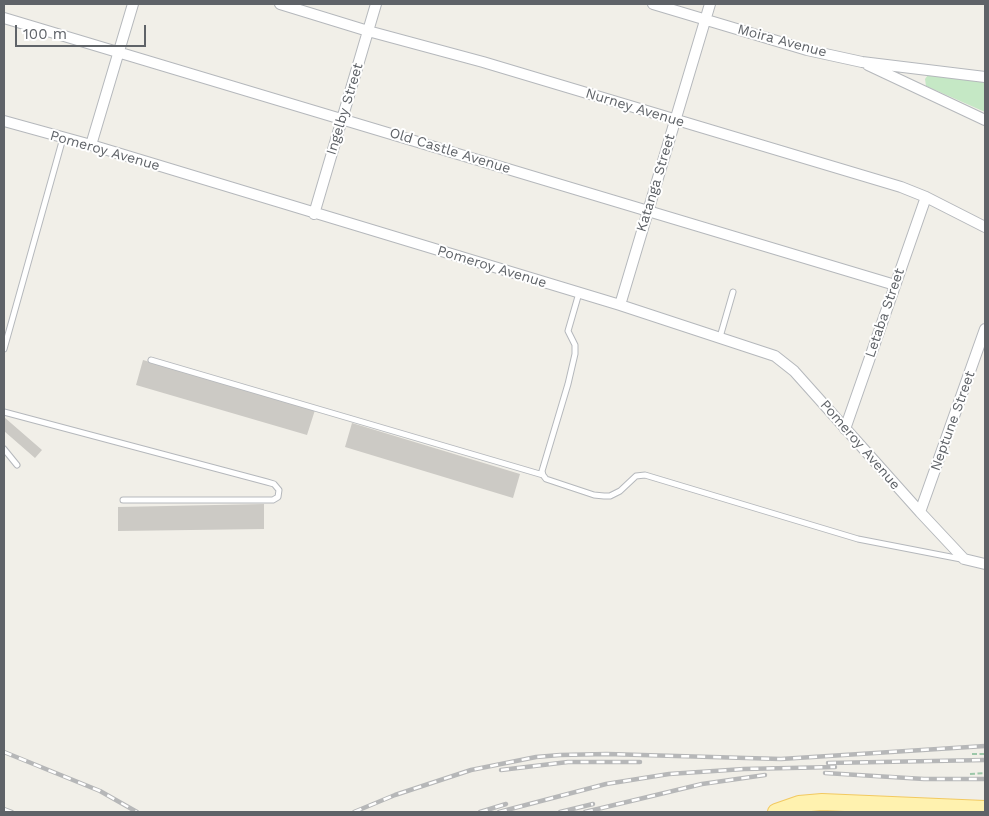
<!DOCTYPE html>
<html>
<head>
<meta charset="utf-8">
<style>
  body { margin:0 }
  #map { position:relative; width:989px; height:816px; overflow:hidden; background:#f1efe8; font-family:"Work Sans",sans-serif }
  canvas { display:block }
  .frame { position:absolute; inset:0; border:5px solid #5f6368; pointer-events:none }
  .scale { position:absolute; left:15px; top:25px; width:131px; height:22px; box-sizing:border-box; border:2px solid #5f6368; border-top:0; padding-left:6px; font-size:15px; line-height:18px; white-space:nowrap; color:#5f6368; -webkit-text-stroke:4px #fff; paint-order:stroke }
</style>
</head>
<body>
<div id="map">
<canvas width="989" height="816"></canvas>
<div class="frame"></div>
<div class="scale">100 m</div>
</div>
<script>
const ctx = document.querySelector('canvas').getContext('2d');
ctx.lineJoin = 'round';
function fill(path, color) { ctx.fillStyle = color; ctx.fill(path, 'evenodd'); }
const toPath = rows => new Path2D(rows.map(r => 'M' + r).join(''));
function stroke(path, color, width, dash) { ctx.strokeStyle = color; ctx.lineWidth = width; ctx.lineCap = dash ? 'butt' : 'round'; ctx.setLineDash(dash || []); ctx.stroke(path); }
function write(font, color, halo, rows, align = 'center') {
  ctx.font = font + ' "Work Sans",sans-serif'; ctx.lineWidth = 4; ctx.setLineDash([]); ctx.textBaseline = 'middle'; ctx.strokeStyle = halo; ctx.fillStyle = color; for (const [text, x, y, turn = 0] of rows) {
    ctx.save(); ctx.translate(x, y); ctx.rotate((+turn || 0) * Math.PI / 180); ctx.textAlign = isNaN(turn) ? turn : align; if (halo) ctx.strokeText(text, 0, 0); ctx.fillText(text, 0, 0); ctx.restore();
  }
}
const green = toPath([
  [928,75,985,81,985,112,926,86,925,79]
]);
const building = toPath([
  [143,360,315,410,307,435,136,385],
  [4,417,42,450,35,458,4,431],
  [352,423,520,474,513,498,345,447],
  [264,504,264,529,118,531,118,507]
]);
const path = toPath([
  [972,754,985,754],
  [970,774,985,773]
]);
const service = toPath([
  [579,293,568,331,575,345,575,354,568,384,542,471,543,475,546,479,594,495,604,496,610,496,620,491,636,476,645,475,858,539,961,559],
  [720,337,733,292],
  [4,349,63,138],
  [151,360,543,475],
  [4,412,267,482,274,484,279,490,278,497,273,500,123,500],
  [4,449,17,465]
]);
const minor = toPath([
  [280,4,368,31,483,62,901,187,926,197,985,227],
  [653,4,807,50,862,62,985,77],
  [4,18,895,285],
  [868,65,985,120],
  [4,121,91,145,620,305,775,356,794,371,920,512,964,559,985,564],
  [91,145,133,4],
  [314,214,376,4],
  [620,305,710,4],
  [845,429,926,197],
  [920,512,985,329]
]);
const primary = toPath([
  [776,812,799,804,822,802,985,809]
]);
const rail = toPath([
  [4,752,100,791,137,812],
  [828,763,985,760],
  [501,770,568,762,640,762],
  [825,773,924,779,985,779],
  [4,809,12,812],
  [354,812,395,795,471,770,536,757,560,755,607,754,781,759,985,746],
  [480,812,506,804],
  [499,812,606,784,669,774,744,769,835,767],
  [560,812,593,804],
  [585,812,702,784,765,775]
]);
const streetNames = [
  ["Moira Avenue",782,41,15],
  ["Nurney Avenue",635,108,17],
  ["Ingelby Street",345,109,-73],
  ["Pomeroy Avenue",105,151,16],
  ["Old Castle Avenue",450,151,17],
  ["Katanga Street",656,183,-73],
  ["Pomeroy Avenue",492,267,17],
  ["Letaba Street",885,313,-71],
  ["Neptune Street",953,421,-70],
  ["Pomeroy Avenue",860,445,49]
];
fill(green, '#c5e8c5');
fill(building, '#cccac5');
stroke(service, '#b5b8bc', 7);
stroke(minor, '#b5b8bc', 12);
stroke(primary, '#f2c960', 18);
stroke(path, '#9cc7a9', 2, [5, 2.5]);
stroke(service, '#fff', 5);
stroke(minor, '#fff', 10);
stroke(primary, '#fff2af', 16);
stroke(rail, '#b6b7b8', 4.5);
stroke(rail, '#fff', 2.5, [8]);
write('14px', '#5f6368', '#fff', streetNames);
</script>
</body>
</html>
